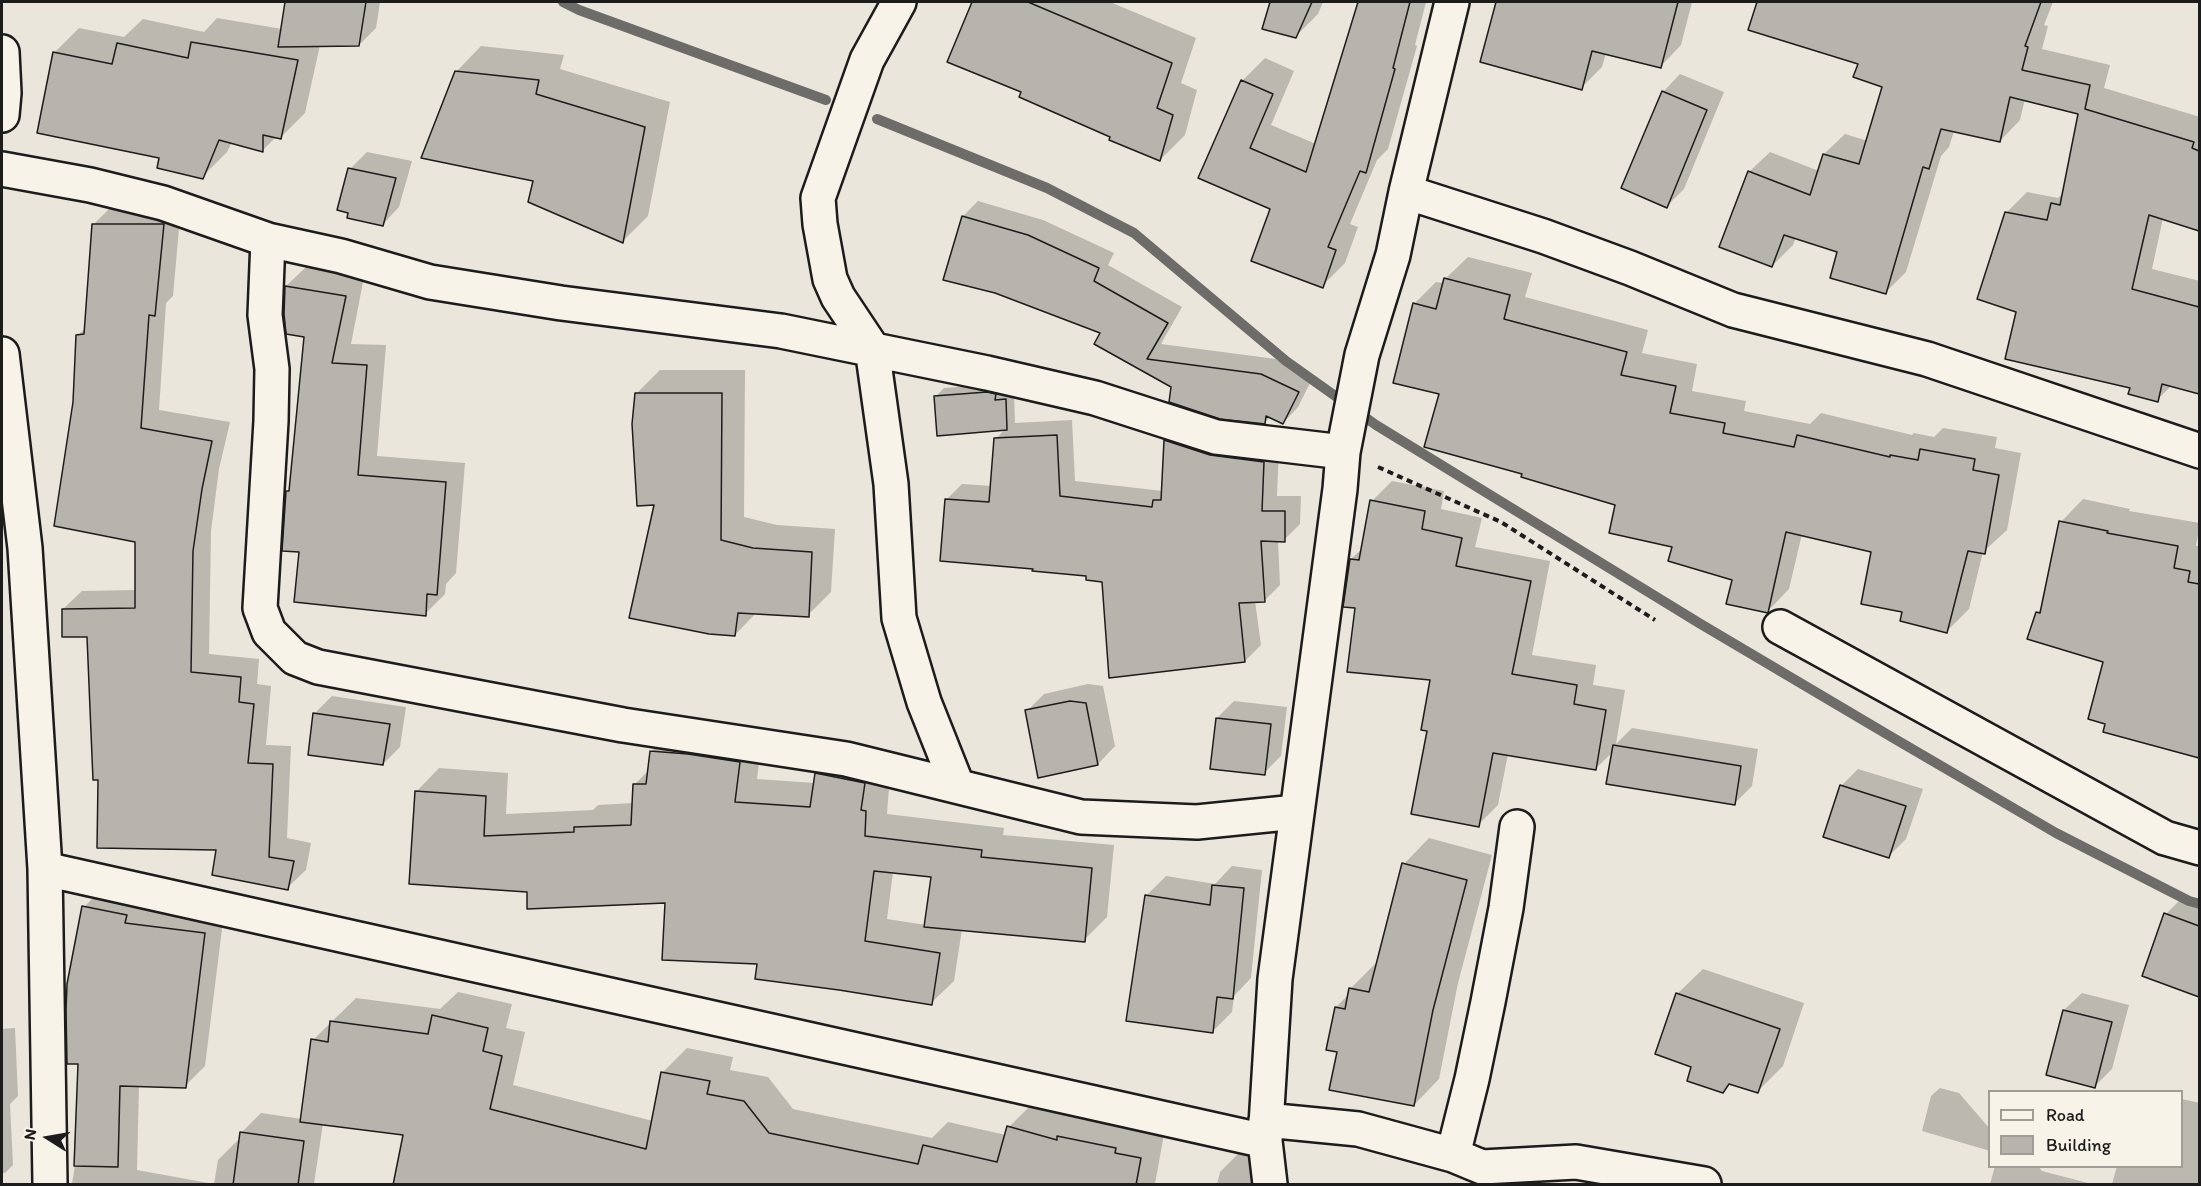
<!DOCTYPE html>
<html>
<head>
<meta charset="utf-8">
<style>
  body { margin:0 }
  #map { position:relative; width:2201px; height:1186px; overflow:hidden; background:#eae6dc; font-family:Itim,sans-serif }
  canvas { display:block }
  .frame { position:absolute; inset:0; border:3px solid #1c1c1c; pointer-events:none }
  .legend { position:absolute; left:1988px; top:1090px; width:195px; height:78px; box-sizing:border-box; background:#f7f3e8; border:2px solid #9f9d96; margin:0; padding:8px 10px; list-style:none; font-size:18px; color:#1c1c1c }
  .legend li { display:flex; align-items:center; gap:12px; height:30px }
  .legend b { width:30px; border:2px solid #9f9d96 }
  .north { position:absolute; left:18px; top:1108px; width:60px; height:60px; -webkit-text-stroke:4px #f7f3e8; paint-order:stroke; rotate:281deg; font-size:16px; font-weight:700; line-height:24px; text-align:center; color:#1c1c1c }
  .north::after { content:''; display:block; margin:auto; width:21px; height:27px; background:#1c1c1c; clip-path:polygon(50% 0,100% 100%,50% 72%,0 100%) }
</style>
</head>
<body>
<div id="map">
<canvas width="2201" height="1186"></canvas>
<div class="frame"></div>
<ul class="legend">
<li><b style="height:8px;background:#f7f3e8"></b>Road</li>
<li><b style="height:16px;background:#b6b4ac"></b>Building</li>
</ul>
<div class="north">N</div>
</div>
<script>
const ctx = document.querySelector('canvas').getContext('2d');
ctx.lineJoin = 'round';
function fill(path, color) { ctx.fillStyle = color; ctx.fill(path, 'evenodd'); }
const toPath = rows => new Path2D(rows.map(r => 'M' + r).join(''));
function stroke(path, color, width, dash) { ctx.strokeStyle = color; ctx.lineWidth = width; ctx.lineCap = dash ? 'butt' : 'round'; ctx.setLineDash(dash || []); ctx.stroke(path); }
const shadow = toPath([
  [287,2,380,2,376,28,359,45,320,45,305,113,280,138,276,137,263,150,232,142,227,152,202,177,160,156,54,53,79,28,124,37,143,19,204,32,217,18,282,29],
  [974,2,1110,2,1196,38,1181,83,1197,90,1185,135,1160,160,1023,92,949,61],
  [1266,2,1323,2,1318,14,1296,36,1271,3],
  [1360,2,1426,2,1415,45,1417,46,1388,149,1377,160,1350,224,1358,227,1345,263,1322,286,1272,208,1200,177,1242,81,1265,58,1294,71,1271,125,1316,144],
  [1498,2,1692,2,1681,45,1661,66,1606,53,1602,67,1581,88,1482,61],
  [1759,2,2053,2,2044,25,2048,26,2042,49,2110,65,2104,88,2200,117,2200,225,2196,228,2163,218,2152,269,2200,281,2200,392,2172,385,2157,400,2132,387,2018,311,2006,213,2027,192,2058,198,2064,192,2080,113,2025,99,2020,120,2000,141,1954,131,1949,147,1941,156,1906,272,1885,293,1839,251,1796,237,1793,245,1772,266,1749,172,1770,152,1819,171,1824,154,1845,134,1868,141,1884,86,1860,63,1750,29],
  [481,46,564,55,560,69,670,102,648,216,623,241,535,180,456,72],
  [1680,74,1724,92,1684,189,1667,206,1663,92],
  [367,152,412,161,399,207,382,225,350,169],
  [978,201,1043,220,1114,253,1108,265,1182,307,1161,344,1276,359,1313,377,1298,407,1283,423,1270,417,1265,422,1173,386,1102,332,995,292,944,278,963,216],
  [112,206,181,206,173,296,166,303,159,410,230,422,219,469,211,531,209,654,259,659,257,684,271,686,266,745,291,746,287,838,311,843,306,870,287,888,100,778,89,635,63,609,82,591,136,590,137,541,74,402,78,335,86,328,94,224],
  [1468,257,1532,273,1525,297,1648,330,1642,353,1697,364,1692,391,1746,401,1744,411,1810,424,1821,413,1912,435,1914,433,1934,437,1943,428,1997,437,1995,448,2021,453,2007,530,1983,552,1969,609,1947,631,1904,610,1872,550,1802,534,1789,589,1767,612,1734,579,1674,546,1616,504,1524,473,1441,393,1414,304,1436,282,1444,283,1445,279],
  [306,267,364,277,351,344,386,345,377,456,465,463,456,573,446,584,445,594,425,614,301,551,287,491,291,488,306,336,286,286],
  [660,370,745,370,744,517,777,525,835,529,831,592,808,615,757,612,735,635,656,503,637,393],
  [996,384,1014,392,1015,423,1072,420,1075,481,1163,491,1166,441,1181,425,1279,446,1277,496,1301,496,1300,524,1284,540,1278,540,1280,585,1265,600,1255,601,1261,645,1245,661,1103,581,1088,575,947,499,962,484,992,486,996,439,1005,429,936,396,944,388],
  [1392,481,1444,491,1441,509,1482,518,1475,547,1550,561,1532,655,1596,665,1593,685,1625,690,1616,744,1632,728,1758,749,1752,786,1734,804,1614,751,1596,768,1508,754,1498,805,1478,825,1428,730,1432,679,1356,607,1351,559,1363,548,1372,501],
  [2083,499,2130,509,2129,511,2200,523,2196,546,2200,546,2200,759,2195,758,2196,755,2107,723,2105,661,2037,613,2043,607,2061,522],
  [1088,684,1103,686,1115,746,1098,764,1027,711,1044,694],
  [332,696,406,707,400,747,383,764,315,713],
  [1234,701,1287,707,1281,756,1264,773,1217,718],
  [674,729,762,739,757,779,815,783,816,774,839,751,887,760,883,788,889,788,887,814,1004,828,1003,835,1114,845,1107,917,1084,940,962,929,954,981,931,1003,758,962,667,901,528,890,417,791,439,768,508,773,506,814,593,810,598,805,634,803,635,784,649,770,651,752],
  [893,872,932,876,926,925,887,919],
  [1858,769,1923,789,1906,839,1889,856,1841,786],
  [1429,838,1492,855,1458,983,1439,1079,1414,1105,1338,1051,1336,1007,1349,994,1350,989,1376,963,1378,964,1404,864],
  [1232,866,1262,870,1251,978,1234,996,1232,1012,1213,1031,1147,895,1166,876,1215,884],
  [104,887,224,913,205,1066,185,1086,139,1085,137,1170,214,1184,218,1160,238,1140,240,1140,241,1133,261,1113,302,1119,313,1040,356,998,440,1009,458,992,512,1004,506,1028,525,1032,513,1085,653,1121,663,1072,687,1048,733,1057,730,1070,768,1077,793,1109,932,1138,948,1122,1006,1135,1009,1127,1033,1103,1164,1134,1155,1184,395,1184,420,1059,323,1123,314,1184,72,1184,76,1159,84,907],
  [2183,897,2200,903,2200,995,2144,975,2166,914],
  [1703,969,1804,1003,1783,1066,1757,1092,1731,1083,1723,1091,1693,1066,1677,994],
  [2082,993,2129,1005,2112,1069,2095,1086,2064,1010],
  [15,1028,18,1096,10,1104,13,1165,5,1173,2,1173,2,1029],
  [1940,1088,1959,1093,1990,1129,1990,1151,1922,1131,1931,1096],
  [2182,1099,2200,1103,2200,1184,2112,1184,2117,1166,2182,1166],
  [1244,1148,1274,1155,1274,1184,1217,1184,1220,1172],
  [1995,1166,2038,1166,2042,1171,2092,1184,1990,1184]
]);
const stream = toPath([
  [563,2,579,10,826,100],
  [877,119,1047,188,1134,233,1286,361,1376,425,1699,623,1895,739,2056,833,2189,901,2200,904]
]);
const building = toPath([
  [285,2,366,2,359,46,278,47,285,2],
  [972,2,1028,2,1172,63,1157,108,1173,115,1160,161,1109,140,1110,137,1019,97,1021,92,947,62,972,2],
  [1270,2,1312,2,1296,38,1262,29,1270,2],
  [1358,2,1410,2,1393,68,1395,69,1366,173,1360,171,1328,247,1336,250,1323,288,1251,261,1270,209,1198,178,1241,80,1273,94,1250,148,1306,172,1358,2],
  [1496,2,1678,2,1661,68,1592,51,1582,90,1480,62,1496,2],
  [1757,2,2041,2,2025,46,2028,47,2022,70,2090,85,2085,109,2194,142,2192,148,2199,151,2199,231,2149,215,2132,289,2199,307,2199,394,2162,384,2158,402,2128,394,2130,388,2005,359,2016,312,1977,299,2005,212,2047,220,2051,203,2060,205,2078,114,2010,97,2000,142,1941,129,1929,169,1923,167,1886,294,1830,278,1837,252,1784,235,1772,267,1719,247,1748,171,1810,195,1823,154,1859,164,1882,87,1853,77,1858,64,1748,30,1757,2],
  [191,42,298,60,281,139,263,135,263,152,219,140,203,179,157,168,159,158,37,133,53,52,112,64,117,43,188,58,191,42],
  [455,71,539,80,536,94,645,127,623,243,528,202,533,181,421,158,455,71],
  [1662,91,1707,110,1667,208,1621,188,1662,91],
  [348,168,396,178,383,226,347,218,348,213,337,210,348,168],
  [962,216,1028,235,1099,268,1094,281,1168,323,1147,359,1261,374,1299,392,1283,424,1266,416,1265,424,1220,419,1169,402,1171,387,1094,344,1100,333,995,293,943,280,962,216],
  [92,224,164,224,155,316,149,315,141,428,212,441,202,489,193,551,191,672,241,677,239,702,254,704,248,763,273,764,269,857,294,861,288,890,212,875,216,850,97,848,98,780,93,780,87,637,62,637,62,609,135,608,135,542,54,526,73,402,76,335,84,334,92,224],
  [1444,278,1510,295,1504,319,1627,352,1621,375,1676,386,1670,413,1725,423,1723,433,1794,447,1797,435,1890,457,1890,455,1918,460,1920,449,1975,459,1973,470,1999,475,1985,554,1968,551,1947,633,1900,621,1902,612,1861,604,1871,552,1786,532,1768,613,1726,604,1732,580,1668,561,1672,547,1609,533,1615,505,1521,477,1522,474,1424,447,1439,394,1393,383,1413,303,1436,309,1444,278],
  [285,286,346,296,332,363,367,365,358,475,446,482,437,595,427,594,426,616,294,602,299,552,282,551,286,491,289,491,304,337,286,334,284,314,285,286],
  [987,392,996,394,995,400,1006,399,1007,430,937,436,934,396,987,392],
  [635,393,722,393,721,540,753,548,812,552,809,617,738,613,735,636,709,634,629,618,654,505,637,506,632,424,635,393],
  [1057,435,1060,496,1152,507,1153,500,1161,500,1164,440,1210,455,1264,462,1262,511,1285,511,1285,542,1261,541,1265,602,1239,603,1245,662,1109,678,1102,582,1086,580,1086,576,1032,571,1033,569,940,561,945,499,989,502,994,438,1057,435],
  [1370,500,1425,511,1422,529,1462,538,1456,566,1531,581,1512,674,1577,685,1574,704,1606,710,1596,770,1493,753,1479,827,1411,814,1427,731,1421,730,1430,680,1347,672,1355,608,1343,607,1350,559,1359,560,1370,500],
  [2059,521,2108,531,2107,533,2178,546,2174,568,2190,571,2188,582,2199,584,2199,758,2103,732,2105,724,2088,719,2103,662,2027,639,2036,612,2040,613,2059,521],
  [1070,701,1086,703,1098,765,1038,778,1025,710,1070,701],
  [313,713,390,724,383,765,308,755,313,713],
  [1216,718,1271,724,1265,775,1210,769,1216,718],
  [1613,745,1741,766,1735,805,1606,784,1613,745],
  [650,751,688,754,740,762,735,802,810,807,815,773,865,783,861,810,866,811,865,836,982,850,981,857,1092,868,1085,942,924,927,931,877,874,871,865,941,940,953,932,1005,839,990,755,979,757,964,662,960,665,903,527,909,527,892,409,884,415,791,486,796,484,836,574,832,574,827,631,825,633,784,646,784,650,751],
  [1840,785,1906,806,1889,858,1823,837,1840,785],
  [1402,863,1467,880,1433,1010,1414,1106,1329,1090,1337,1052,1326,1050,1335,1007,1345,1009,1349,988,1369,992,1402,863],
  [1212,885,1244,888,1233,999,1217,997,1213,1033,1126,1021,1145,895,1210,905,1212,885],
  [82,906,127,915,125,923,205,933,186,1088,120,1086,118,1167,74,1166,78,1064,67,1064,66,1010,67,984,82,906],
  [2164,913,2199,926,2199,997,2142,976,2164,913],
  [1676,993,1780,1029,1758,1093,1729,1084,1723,1093,1687,1081,1691,1067,1655,1054,1676,993],
  [2063,1010,2112,1022,2095,1088,2046,1075,2063,1010],
  [432,1015,488,1028,483,1051,502,1056,490,1109,646,1149,661,1072,710,1081,707,1094,744,1101,769,1133,918,1164,923,1145,997,1162,1007,1126,1057,1140,1057,1136,1116,1148,1115,1153,1141,1158,1136,1185,393,1185,403,1135,300,1122,311,1039,328,1042,330,1021,428,1034,432,1015],
  [240,1132,304,1141,298,1185,233,1185,240,1132]
]);
const path = toPath([
  [1378,467,1501,522,1655,620]
]);
const minor = toPath([
  [899,2,867,60,818,198,820,224,830,279,838,297,872,348,891,484,899,618,924,702,957,785],
  [2,52,4,93,2,115],
  [2,169,90,185,163,203,268,240,341,256,430,282,561,303,781,331,987,373,1095,398,1216,437,1343,452],
  [1406,192,1543,236,1630,268,1733,310,1927,359,2200,451],
  [268,240,265,315,272,369,271,421,260,608,269,632,295,658,318,667,623,725,846,759,1081,817,1197,822,1296,812],
  [2,354,25,548,45,869,50,1184],
  [1780,627,2165,838,2200,848],
  [45,869,1265,1141],
  [1266,1120,1358,1129,1453,1155,1482,1167,1576,1162,1704,1184],
  [1453,1155,1472,1079,1488,1002,1506,908,1517,827],
  [1270,1184,1265,1141,1275,979,1340,489,1343,452,1362,355,1393,255,1406,192,1452,2]
]);
fill(shadow, '#0003');
stroke(stream, '#6d6c68', 10);
fill(building, '#b6b4ac');
stroke(building, '#1c1c1c', 1.5);
stroke(minor, '#1c1c1c', 38);
stroke(path, '#1c1c1c', 4, [6, 4.5]);
stroke(minor, '#f7f3e8', 33);
</script>
</body>
</html>
